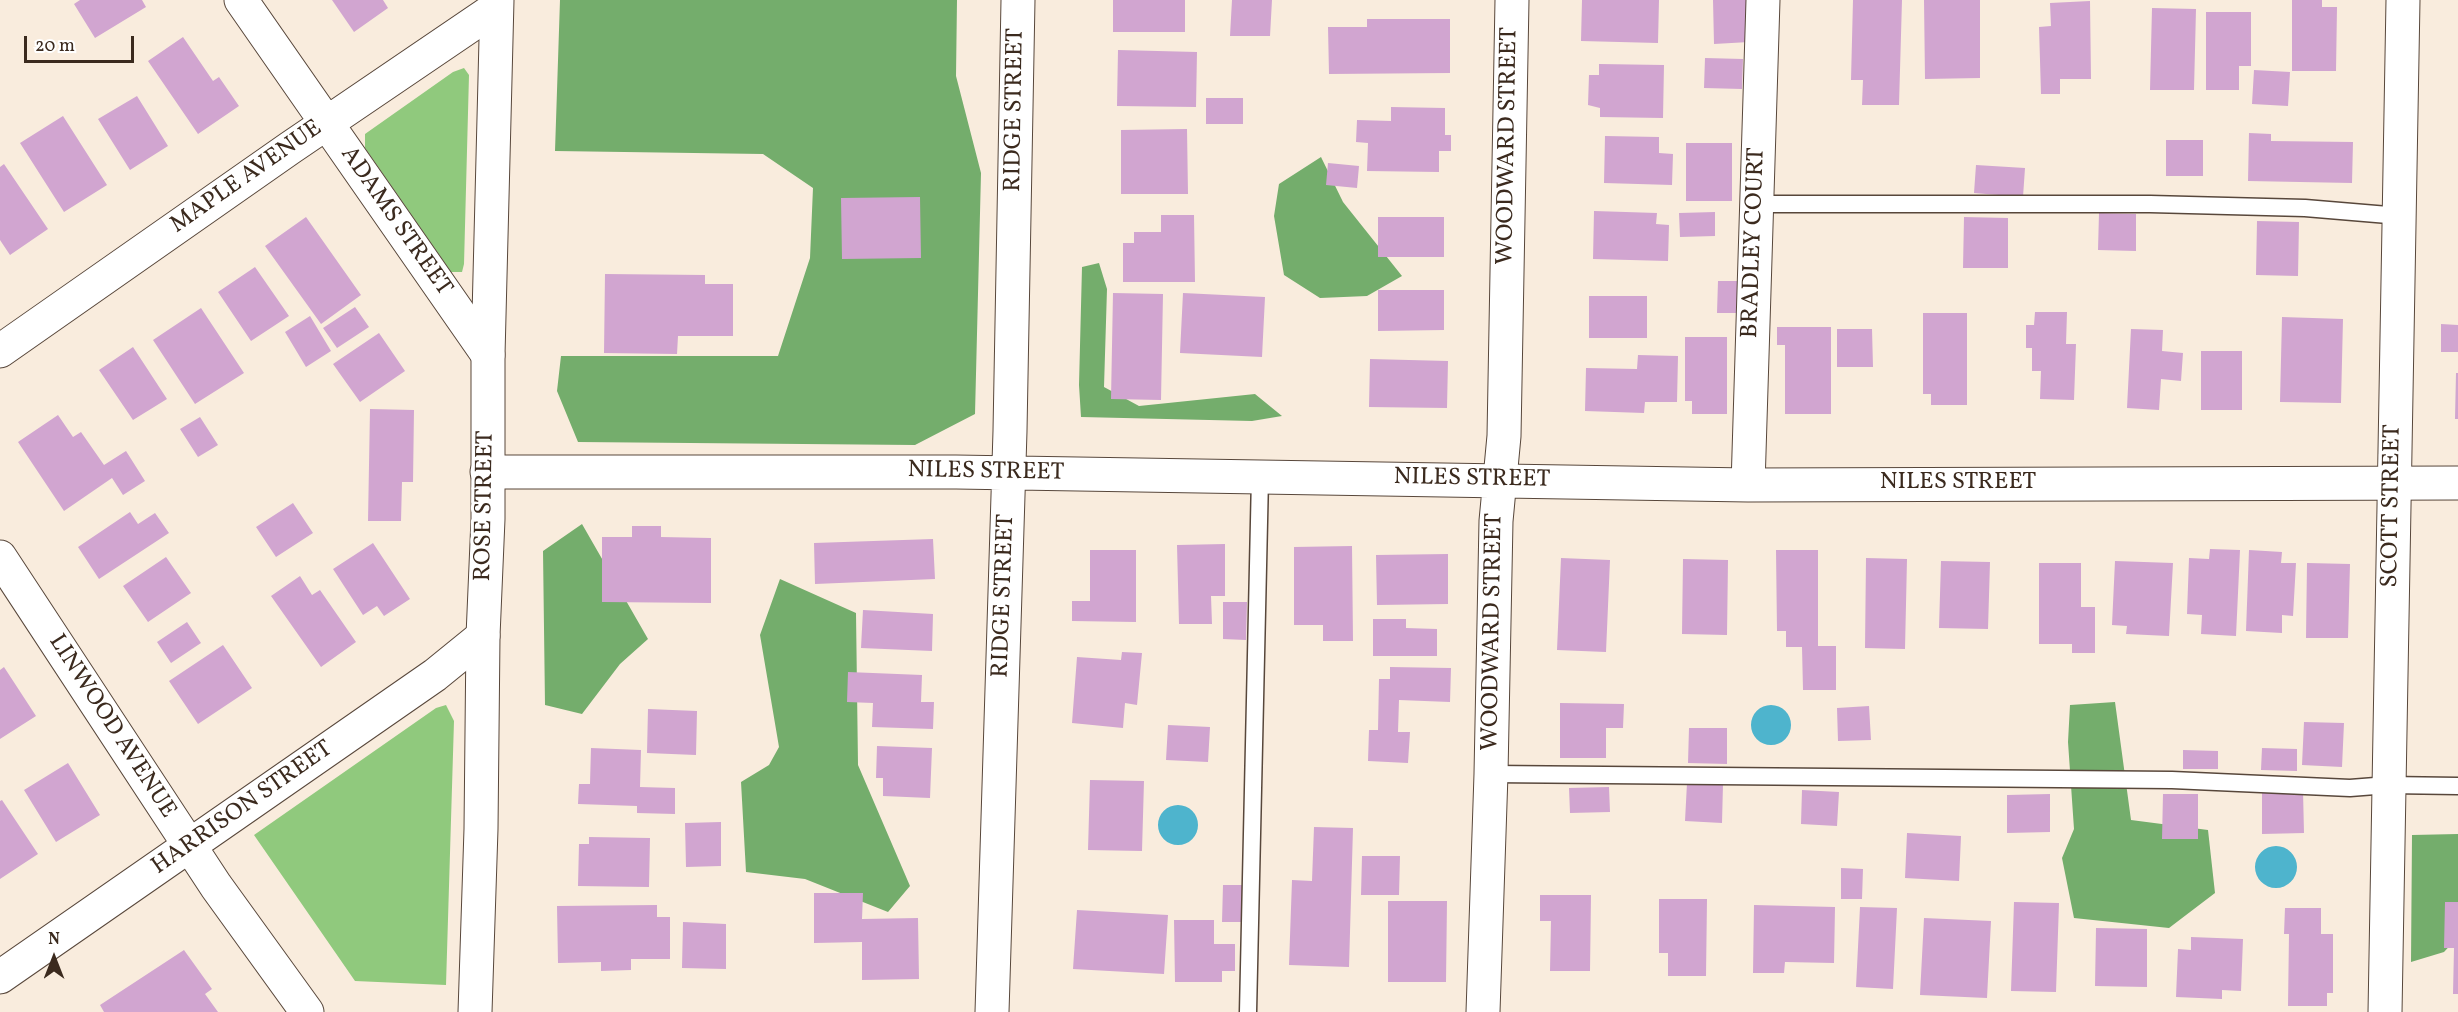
<!DOCTYPE html>
<html>
<head>
<meta charset="utf-8">
<style>
  body { margin:0 }
  #map { position:relative; width:2458px; height:1012px; overflow:hidden; background:#f9ecdd; font-family:Vollkorn,serif }
  canvas { display:block }
  .north { position:absolute; left:24px; top:928px; width:60px; height:60px; -webkit-text-stroke:4px #fff; paint-order:stroke; rotate:0deg; font-size:16px; font-weight:700; line-height:24px; text-align:center; color:#3b2a1e }
  .north::after { content:''; display:block; margin:auto; width:21px; height:27px; background:#3b2a1e; clip-path:polygon(50% 0,100% 100%,50% 72%,0 100%) }
  .scale { position:absolute; left:24px; top:36px; width:110px; height:27px; box-sizing:border-box; border:3px solid #3b2a1e; border-top:0; padding-left:8px; font-size:18px; line-height:21px; white-space:nowrap; color:#3b2a1e; -webkit-text-stroke:4px #fff; paint-order:stroke }
</style>
</head>
<body>
<div id="map">
<canvas width="2458" height="1012"></canvas>
<div class="north">N</div>
<div class="scale">20 m</div>
</div>
<script>
const ctx = document.querySelector('canvas').getContext('2d');
ctx.lineJoin = 'round';
function fill(path, color) { ctx.fillStyle = color; ctx.fill(path, 'evenodd'); }
const toPath = rows => new Path2D(rows.map(r => 'M' + r).join(''));
function stroke(path, color, width, dash) { ctx.strokeStyle = color; ctx.lineWidth = width; ctx.lineCap = dash ? 'butt' : 'round'; ctx.setLineDash(dash || []); ctx.stroke(path); }
function write(font, color, halo, rows, align = 'center') {
  ctx.font = font + ' Vollkorn,serif'; ctx.lineWidth = 6; ctx.setLineDash([]); ctx.textBaseline = 'middle'; ctx.strokeStyle = halo; ctx.fillStyle = color; for (const [text, x, y, turn = 0] of rows) {
    ctx.save(); ctx.translate(x, y); ctx.rotate((+turn || 0) * Math.PI / 180); ctx.textAlign = isNaN(turn) ? turn : align; if (halo) ctx.strokeText(text, 0, 0); ctx.fillText(text, 0, 0); ctx.restore();
  }
}
const green = toPath([
  [464,68,469,75,464,264,462,272,451,272,365,148,365,134,453,72],
  [446,705,454,721,446,985,355,981,254,835,436,708]
]);
const forest = toPath([
  [560,0,957,0,956,76,981,173,975,414,915,445,578,442,557,391,561,356,778,356,810,258,813,188,763,154,555,151],
  [1321,157,1343,202,1402,276,1367,296,1320,298,1284,275,1274,216,1279,184],
  [1099,263,1107,289,1104,387,1139,406,1255,394,1282,416,1252,421,1081,417,1079,385,1082,267],
  [582,524,648,639,620,664,582,714,545,705,543,551],
  [780,579,856,613,858,765,910,886,888,912,805,879,746,872,741,782,769,765,779,747,760,635],
  [2115,702,2131,820,2208,830,2215,893,2169,928,2074,918,2062,858,2074,829,2068,742,2070,705],
  [2458,834,2458,937,2444,952,2411,962,2412,835]
]);
const water = toPath([
  '1751 725a20 20 0 1 1 40 0a20 20 0 1 1-40 0Z',
  '1158 825a20 20 0 1 1 40 0a20 20 0 1 1-40 0Z',
  '2255 867a21 21 0 1 1 42 0a21 21 0 1 1-42 0Z'
]);
const building = toPath([
  [80,0,142,0,146,7,95,38,74,4],
  [332,0,383,0,388,8,354,32],
  [1113,0,1185,0,1185,32,1113,32],
  [1232,0,1272,0,1270,36,1230,36],
  [1582,0,1659,0,1658,43,1581,41],
  [1713,0,1748,0,1749,42,1714,44],
  [1853,0,1902,0,1899,105,1862,105,1863,80,1851,80],
  [1924,0,1980,0,1980,78,1925,79],
  [2292,0,2322,0,2322,7,2337,7,2336,71,2292,71],
  [2090,1,2091,79,2060,79,2060,94,2041,94,2039,27,2051,26,2050,3],
  [2152,8,2196,9,2194,90,2150,90],
  [2206,12,2251,12,2251,66,2239,66,2239,90,2206,90],
  [1367,19,1450,19,1450,73,1329,74,1328,27,1367,27],
  [183,37,213,81,219,77,239,106,198,134,148,61],
  [1118,50,1197,52,1196,107,1117,106],
  [1705,58,1743,59,1742,89,1704,88],
  [1599,64,1664,65,1663,118,1600,117,1600,108,1588,105,1589,75,1599,75],
  [2254,70,2290,72,2288,106,2252,104],
  [137,96,168,146,130,170,98,119],
  [1206,98,1243,98,1243,124,1206,124],
  [1391,107,1445,108,1445,135,1451,135,1451,151,1439,151,1439,172,1367,171,1368,143,1356,142,1357,120,1391,121],
  [63,116,107,185,64,212,20,143],
  [1187,129,1188,194,1121,194,1121,130],
  [2249,133,2271,134,2271,141,2353,142,2352,183,2248,181],
  [1605,136,1659,137,1659,153,1673,154,1672,185,1604,183],
  [2166,140,2203,140,2203,176,2166,176],
  [1686,143,1732,143,1732,201,1686,201],
  [1328,163,1359,166,1357,188,1326,185],
  [4,164,48,229,10,255,0,240,0,167],
  [1976,165,2025,168,2023,197,1974,193],
  [920,197,921,258,842,259,841,198],
  [1594,211,1657,213,1656,224,1669,225,1668,261,1593,259],
  [1715,212,1715,236,1680,237,1679,213],
  [2099,213,2136,214,2136,251,2098,250],
  [1161,215,1194,215,1195,282,1123,282,1123,243,1134,243,1134,232,1161,232],
  [306,217,361,295,321,324,265,246],
  [1378,217,1444,217,1444,257,1378,257],
  [1964,217,2008,218,2008,268,1963,268],
  [2257,221,2299,222,2298,276,2256,275],
  [255,267,289,316,251,341,218,292],
  [605,274,705,275,705,284,733,284,733,336,678,336,677,354,604,353],
  [1718,281,1738,281,1737,313,1717,313],
  [1378,290,1444,290,1444,330,1378,331],
  [1113,293,1163,294,1161,400,1111,399],
  [1183,293,1265,297,1262,357,1180,353],
  [1589,296,1647,296,1647,338,1589,338],
  [355,307,369,327,337,348,323,328],
  [201,308,244,373,195,404,153,340],
  [2035,312,2067,312,2066,344,2076,344,2074,400,2040,399,2041,371,2032,371,2032,348,2026,348,2026,325,2034,325],
  [1923,313,1967,313,1967,405,1931,405,1931,394,1923,394],
  [310,316,331,351,306,367,285,332],
  [2282,317,2343,319,2341,403,2280,402],
  [2441,324,2458,325,2458,352,2441,352],
  [1777,327,1831,327,1831,414,1785,414,1785,345,1777,345],
  [1837,329,1872,329,1873,367,1837,367],
  [2131,329,2163,330,2162,351,2183,353,2181,381,2161,379,2159,410,2127,408],
  [379,333,405,371,360,402,333,364],
  [1685,337,1727,337,1727,414,1692,414,1692,401,1685,401],
  [133,347,167,399,133,420,99,370],
  [2201,351,2242,351,2242,410,2201,410],
  [1638,355,1678,356,1677,402,1645,402,1644,413,1585,411,1586,368,1637,369],
  [1370,359,1448,361,1447,408,1369,407],
  [2456,373,2458,373,2458,419,2455,419],
  [370,409,414,410,413,482,402,482,401,521,368,521],
  [58,415,73,437,81,432,104,465,126,451,145,481,123,495,112,478,64,511,18,442],
  [200,417,218,445,198,457,180,429],
  [293,503,313,533,276,557,256,527],
  [130,512,138,524,155,513,169,533,99,579,78,547],
  [632,526,661,526,661,537,711,538,711,603,602,602,602,537,632,537],
  [933,539,935,579,815,584,814,543],
  [373,543,410,599,384,616,377,606,363,615,333,569],
  [1225,544,1225,596,1211,596,1212,624,1179,624,1177,545],
  [1352,546,1353,641,1323,641,1323,625,1294,625,1294,547],
  [2210,549,2240,550,2236,636,2201,634,2202,615,2187,614,2189,558,2209,559],
  [1090,550,1136,550,1136,622,1072,621,1072,601,1090,601],
  [1776,550,1818,550,1818,646,1836,646,1836,690,1803,690,1802,647,1786,647,1786,631,1777,631],
  [2249,550,2282,552,2281,563,2296,563,2293,616,2282,615,2282,633,2246,631],
  [1448,554,1448,604,1377,605,1376,555],
  [166,557,191,593,148,622,123,586],
  [1561,558,1610,560,1606,652,1557,650],
  [1866,558,1907,559,1905,649,1865,648],
  [1683,559,1728,560,1727,635,1682,634],
  [1941,561,1990,562,1988,629,1939,628],
  [2115,561,2173,563,2169,636,2126,634,2127,626,2112,625],
  [2039,563,2081,563,2081,607,2095,607,2095,653,2072,653,2072,644,2039,644],
  [2307,563,2350,564,2348,638,2306,638],
  [300,576,312,595,320,590,356,642,321,667,271,596],
  [1223,602,1247,602,1246,640,1223,639],
  [863,610,933,614,932,651,861,648],
  [1373,619,1406,619,1406,628,1437,629,1437,656,1373,656],
  [187,622,201,643,171,663,157,642],
  [223,645,252,688,198,724,169,681],
  [1122,652,1142,653,1137,705,1125,703,1123,728,1072,723,1077,657,1121,660],
  [4,667,36,716,0,739,0,670],
  [1390,667,1451,668,1450,702,1399,700,1398,732,1410,732,1408,763,1368,761,1369,730,1378,730,1379,679,1390,679],
  [848,672,922,675,921,702,934,702,933,729,872,727,873,703,847,702],
  [1560,703,1624,704,1623,728,1606,728,1606,758,1560,758],
  [1869,706,1871,740,1838,741,1837,708],
  [648,709,697,711,696,755,647,753],
  [2304,722,2344,723,2342,767,2302,765],
  [1168,725,1210,727,1208,762,1166,760],
  [1689,728,1727,728,1727,764,1688,763],
  [877,746,932,748,930,798,883,796,883,778,876,778],
  [591,748,641,750,640,787,675,788,675,814,637,813,637,806,578,804,579,784,590,784],
  [2262,748,2297,749,2297,771,2261,770],
  [2183,750,2218,751,2218,769,2183,769],
  [68,763,100,815,56,842,24,790],
  [1090,780,1144,781,1142,851,1088,850],
  [1687,783,1723,784,1722,823,1685,821],
  [1609,787,1610,812,1570,813,1569,788],
  [1802,790,1839,792,1837,826,1801,824],
  [2262,791,2303,791,2304,833,2262,834],
  [2050,794,2050,832,2007,833,2007,795],
  [2163,794,2198,794,2198,839,2162,839],
  [2,800,38,854,0,879,0,801],
  [721,822,721,866,686,867,685,823],
  [1314,827,1353,828,1349,967,1289,965,1292,880,1312,881],
  [1907,833,1961,836,1959,881,1905,878],
  [589,837,650,838,649,887,578,886,579,844,589,844],
  [1362,856,1400,856,1399,895,1361,895],
  [1841,868,1863,869,1862,899,1841,899],
  [1223,885,1243,885,1242,922,1222,922],
  [814,893,863,893,862,919,918,918,919,979,862,980,862,942,814,943],
  [1540,895,1591,895,1590,971,1550,971,1551,921,1540,921],
  [1659,899,1707,899,1706,976,1668,976,1668,953,1659,953],
  [1388,901,1447,901,1446,982,1388,982],
  [2014,902,2059,903,2056,992,2011,991],
  [2445,902,2458,902,2458,994,2453,994,2454,948,2444,948],
  [657,905,657,917,670,917,670,959,631,959,631,970,601,971,601,962,558,963,557,906],
  [1754,905,1835,907,1834,963,1785,962,1784,973,1753,973],
  [1860,907,1897,908,1893,989,1856,987],
  [2285,908,2321,908,2321,934,2333,934,2333,993,2327,993,2327,1006,2288,1006,2289,934,2284,934],
  [1077,910,1168,915,1164,974,1073,969],
  [1924,918,1991,921,1987,998,1920,995],
  [1174,920,1214,920,1214,944,1235,944,1235,971,1222,971,1222,982,1175,982],
  [683,922,726,924,726,969,682,968],
  [2096,928,2147,929,2147,987,2095,986],
  [2191,937,2243,939,2241,991,2222,990,2222,999,2176,997,2178,949,2191,950],
  [184,950,212,989,205,994,218,1012,104,1012,100,1005]
]);
const service = toPath([
  [1756,204,2150,204,2305,208,2400,216],
  [1491,774,2172,780,2350,788,2388,785,2458,786],
  [1248,1012,1260,477]
]);
const minor = toPath([
  [241,0,488,355],
  [0,351,290,148,496,8],
  [487,472,956,472,1748,485,2458,483],
  [1748,485,1763,0],
  [0,557,216,886,307,1012],
  [0,977,435,675,483,636],
  [992,1012,1010,431,1018,0],
  [1483,1012,1491,774,1496,521,1504,436,1512,0]
]);
const tertiary = toPath([
  [475,1012,481,829,483,636,488,519,488,355,497,0],
  [2385,1012,2403,0]
]);
const streetNames = [
  ["RIDGE STREET",1016,110,-89],
  ["WOODWARD STREET",1509,146,-89],
  ["MAPLE AVENUE",247,178,-35],
  ["ADAMS STREET",395,222,55],
  ["BRADLEY COURT",1755,243,-88],
  ["NILES STREET",986,473,1],
  ["NILES STREET",1472,480,1],
  ["NILES STREET",1958,484],
  ["ROSE STREET",486,506,-89],
  ["SCOTT STREET",2393,506,-89],
  ["RIDGE STREET",1005,596,-88],
  ["WOODWARD STREET",1494,632,-89],
  ["LINWOOD AVENUE",111,727,57],
  ["HARRISON STREET",243,809,-35]
];
fill(green, '#90c97d');
fill(forest, '#74ad6c');
fill(water, '#4eb4cd');
fill(building, '#d1a5d0');
stroke(service, '#58473b', 19);
stroke(minor, '#58473b', 35);
stroke(tertiary, '#58473b', 35);
stroke(service, '#fff', 16);
stroke(minor, '#fff', 33);
stroke(tertiary, '#fff', 33);
write('24px', '#3b2a1e', '#fff', streetNames);
</script>
</body>
</html>
